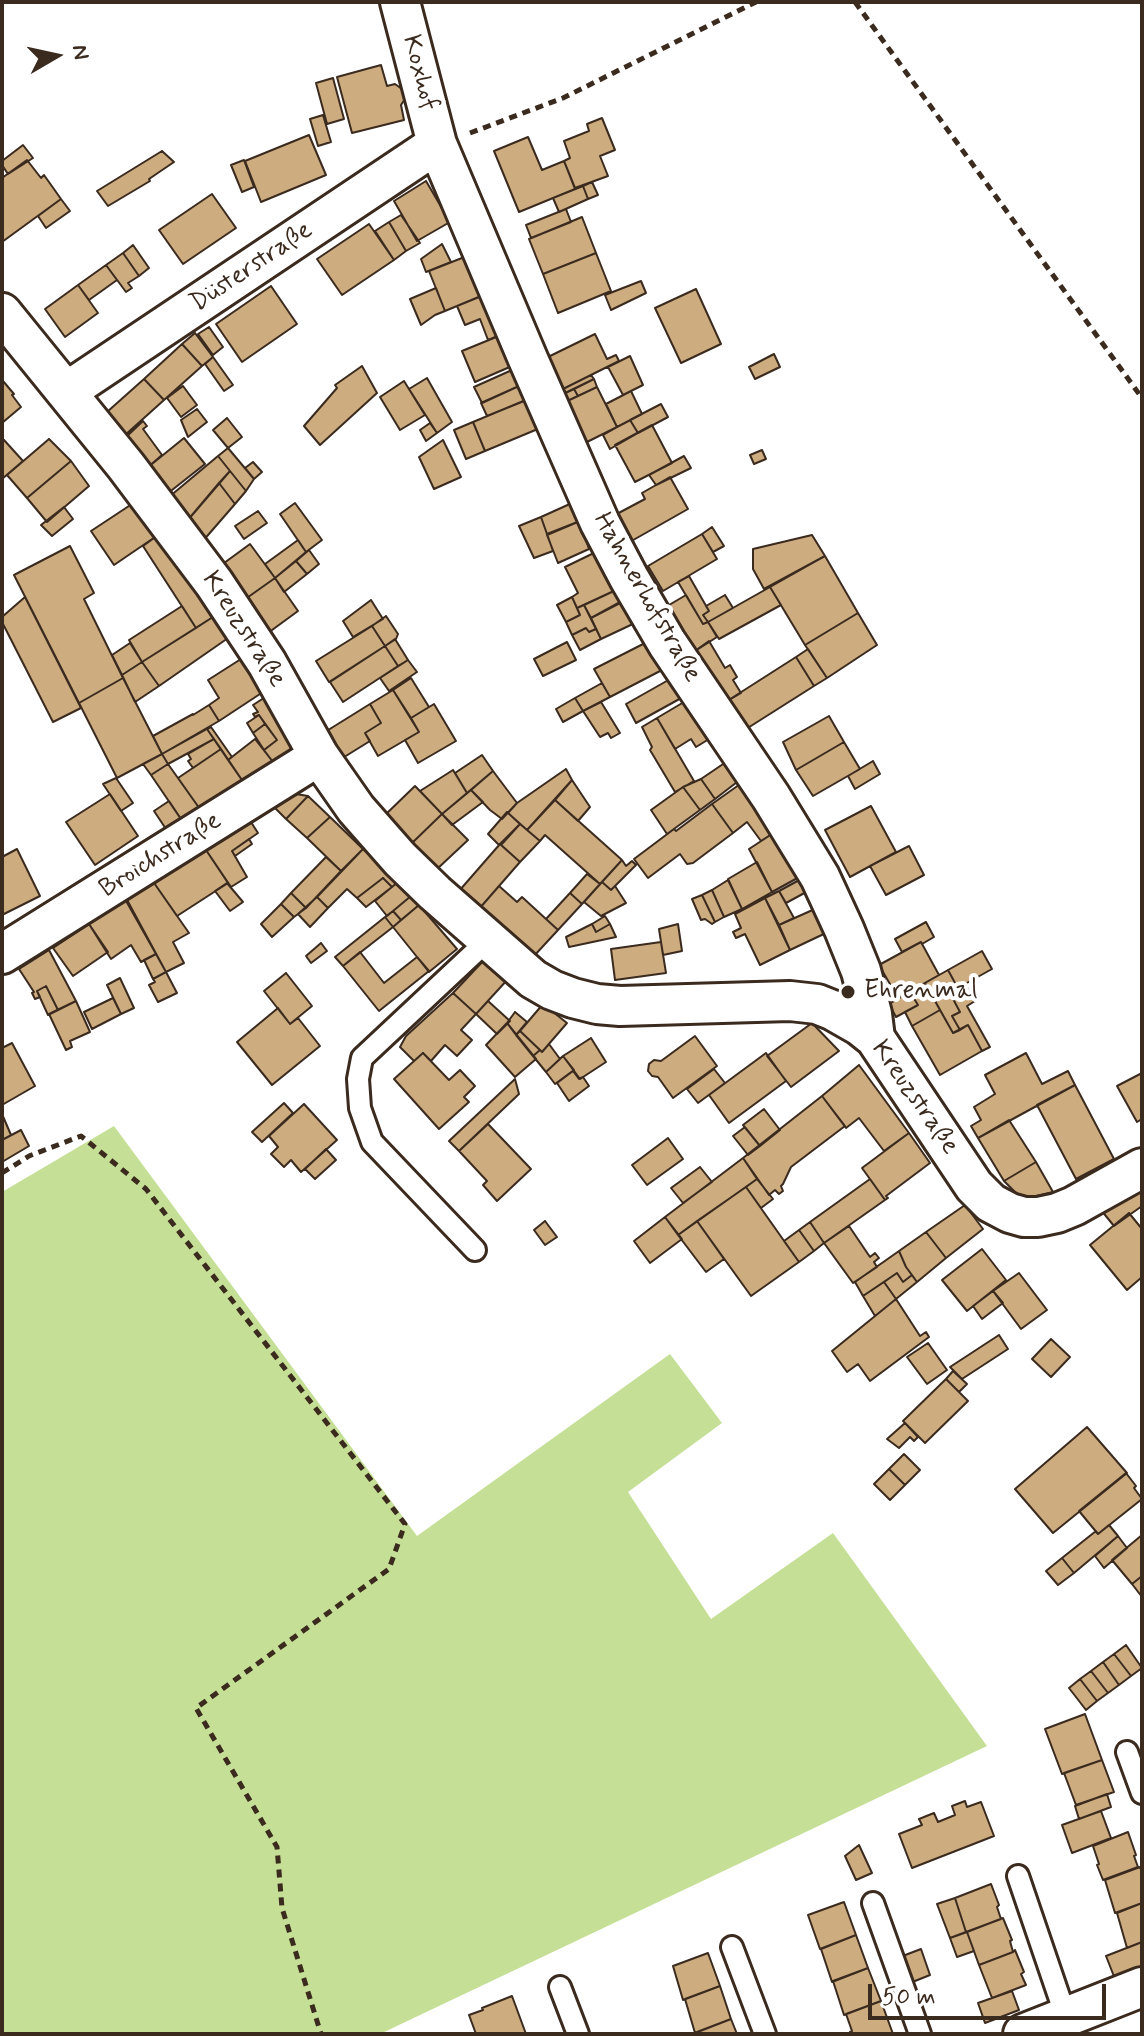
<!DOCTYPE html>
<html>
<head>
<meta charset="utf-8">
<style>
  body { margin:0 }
  #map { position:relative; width:1144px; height:2036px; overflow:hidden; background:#fff; font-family:Mynerve,sans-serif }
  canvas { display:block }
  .frame { position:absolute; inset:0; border:4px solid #3b2a1e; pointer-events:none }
  .north { position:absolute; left:16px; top:16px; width:80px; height:80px; -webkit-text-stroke:6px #fff; paint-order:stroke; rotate:81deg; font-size:22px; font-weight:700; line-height:32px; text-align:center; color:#3b2a1e }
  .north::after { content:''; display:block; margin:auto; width:28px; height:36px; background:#3b2a1e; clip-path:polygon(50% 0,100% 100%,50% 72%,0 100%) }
  .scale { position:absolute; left:868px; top:1984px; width:238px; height:36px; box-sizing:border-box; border:4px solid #3b2a1e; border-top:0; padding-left:10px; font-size:24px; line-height:28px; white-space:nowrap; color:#3b2a1e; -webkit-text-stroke:6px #fff; paint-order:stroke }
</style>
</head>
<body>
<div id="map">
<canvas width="1144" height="2036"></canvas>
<div class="frame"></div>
<div class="north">N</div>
<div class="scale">50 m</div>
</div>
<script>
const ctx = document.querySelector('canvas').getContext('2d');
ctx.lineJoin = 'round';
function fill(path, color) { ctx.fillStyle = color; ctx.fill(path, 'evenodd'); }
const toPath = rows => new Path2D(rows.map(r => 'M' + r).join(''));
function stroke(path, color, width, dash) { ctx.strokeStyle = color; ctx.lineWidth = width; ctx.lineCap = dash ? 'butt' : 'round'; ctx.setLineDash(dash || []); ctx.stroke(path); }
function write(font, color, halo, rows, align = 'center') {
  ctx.font = font + ' Mynerve,sans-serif'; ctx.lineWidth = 8; ctx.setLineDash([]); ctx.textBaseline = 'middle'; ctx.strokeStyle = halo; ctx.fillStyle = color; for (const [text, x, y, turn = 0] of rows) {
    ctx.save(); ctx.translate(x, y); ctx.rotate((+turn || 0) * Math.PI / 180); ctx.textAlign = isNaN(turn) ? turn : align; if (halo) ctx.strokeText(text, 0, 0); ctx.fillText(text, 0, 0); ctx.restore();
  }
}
const green = toPath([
  [114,1126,417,1536,670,1354,722,1423,628,1492,711,1619,833,1533,987,1746,380,2034,2,2034,2,1192]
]);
const building = toPath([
  [381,65,387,86,395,84,402,89,405,99,401,105,404,120,352,133,337,77,381,65],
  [333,78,344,119,327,124,316,83,333,78],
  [323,115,331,142,318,146,310,119,323,115],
  [602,118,615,150,600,156,608,176,575,188,564,161,570,158,564,141,589,131,587,124,602,118],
  [309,135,326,175,261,202,245,161,309,135],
  [528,137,542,170,564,161,575,189,519,212,494,151,528,137],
  [23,145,33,158,8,174,2,165,2,161,23,145],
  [162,151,174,162,149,179,150,181,108,206,97,191,162,151],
  [27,160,41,178,44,175,61,199,2,242,2,178,27,160],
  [244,160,254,187,242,192,231,165,244,160],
  [426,181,450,222,417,241,394,201,426,181],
  [592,182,598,195,588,199,583,186,592,182],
  [583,186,588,199,559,212,553,198,583,186],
  [212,194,236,228,183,264,159,230,212,194],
  [61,199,70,211,46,228,38,216,61,199],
  [566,209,571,222,531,238,526,225,566,209],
  [401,215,420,243,406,251,389,222,401,215],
  [582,217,596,253,543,274,529,239,582,217],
  [389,222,406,251,394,260,375,231,389,222],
  [369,224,394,260,342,295,317,259,369,224],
  [442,244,451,262,426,272,421,259,442,244],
  [133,245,149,268,139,276,123,253,133,245],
  [123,253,139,276,128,283,132,288,126,292,106,265,123,253],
  [596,253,611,291,558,313,543,274,596,253],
  [467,256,481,296,445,311,429,271,467,256],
  [106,265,117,280,89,300,78,285,106,265],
  [641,281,646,293,611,310,605,295,641,281],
  [78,285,98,313,65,337,45,309,78,285],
  [271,286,297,324,242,362,216,324,271,286],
  [436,288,445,311,435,315,421,325,410,299,436,288],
  [696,289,721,344,681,363,655,308,696,289],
  [489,293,505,333,488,340,480,319,465,325,457,306,489,293],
  [209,327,223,347,213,355,198,334,209,327],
  [195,333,213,357,202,366,182,344,195,333],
  [506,333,519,363,475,382,462,351,506,333],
  [595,334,607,359,616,355,619,361,563,389,548,357,595,334],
  [182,344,202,366,164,400,144,379,182,344],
  [774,354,780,367,755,379,749,367,774,354],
  [630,356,643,385,623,395,608,367,630,356],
  [213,357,233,385,224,391,205,364,213,357],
  [362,366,377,393,320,445,304,426,337,388,335,385,362,366],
  [512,370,519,386,482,403,474,387,512,370],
  [591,375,594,379,559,396,557,392,591,375],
  [427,378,452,422,437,433,409,389,427,378],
  [144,379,164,400,124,436,107,412,144,379],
  [594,379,597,387,578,396,574,389,594,379],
  [3,381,14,394,12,395,21,407,2,423,3,381],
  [404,381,425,415,400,430,380,397,404,381],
  [183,386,197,405,181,417,167,398,183,386],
  [519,386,524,401,487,416,481,403,519,386],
  [597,387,617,427,583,444,563,403,597,387],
  [574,389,578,396,563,403,559,396,574,389],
  [631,391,642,414,617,427,606,404,631,391],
  [533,397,545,426,485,451,473,422,533,397],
  [661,404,668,417,638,433,630,420,661,404],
  [197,409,207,422,188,437,181,420,197,409],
  [227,418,242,437,228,448,213,430,227,418],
  [630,420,638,433,610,449,603,435,630,420],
  [143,421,147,426,143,429,162,455,147,468,125,438,143,421],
  [473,422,485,451,466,459,454,430,473,422],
  [430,423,437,433,426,441,420,430,430,423],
  [652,425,672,463,635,482,615,445,652,425],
  [184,438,205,464,167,494,147,468,184,438],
  [49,439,71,461,27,498,7,475,49,439],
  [4,440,23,461,2,479,2,442,4,440],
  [443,440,461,477,434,489,419,457,443,440],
  [228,448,254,479,246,491,218,456,228,448],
  [762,450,766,459,754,464,750,455,762,450],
  [218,456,230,471,187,521,169,497,218,456],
  [684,456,691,468,656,485,649,475,684,456],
  [71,461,89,486,47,522,27,498,71,461],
  [253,462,262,472,254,479,245,468,253,462],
  [230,471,246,491,235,504,219,483,230,471],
  [670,477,688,509,628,543,613,516,645,499,642,493,670,477],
  [219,483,235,504,202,542,187,521,219,483],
  [138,500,161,533,114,565,91,531,138,500],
  [295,503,322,540,306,552,280,514,295,503],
  [572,503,580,521,547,534,541,517,572,503],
  [64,507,73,519,52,536,41,525,64,507],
  [258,511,267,523,244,539,235,526,258,511],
  [541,517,553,551,534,558,519,526,541,517],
  [580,521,589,549,558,563,547,535,580,521],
  [712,527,724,546,713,552,702,534,712,527],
  [161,533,216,615,196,628,143,546,161,533],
  [702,534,717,559,663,591,648,566,702,534],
  [812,535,825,556,764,589,753,569,753,549,812,535],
  [298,540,306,552,275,578,265,564,298,540],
  [250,544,275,578,244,600,220,566,250,544],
  [70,546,94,593,84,599,123,678,79,703,14,575,70,546],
  [309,550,319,564,307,574,296,561,309,550],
  [598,551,616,590,577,608,572,597,578,593,565,567,598,551],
  [825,556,858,613,805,645,770,587,825,556],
  [296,561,307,574,284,592,275,578,296,561],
  [689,576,709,611,703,615,708,622,703,624,678,582,689,576],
  [275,578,298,611,268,633,244,600,275,578],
  [770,587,781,605,719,639,708,622,770,587],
  [616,590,622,601,591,618,584,605,616,590],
  [686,595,703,624,708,622,717,637,692,653,664,608,686,595],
  [725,595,733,608,708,622,703,615,709,611,706,606,725,595],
  [25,597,81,708,53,722,2,622,2,617,25,597],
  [572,597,580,615,566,622,557,605,572,597],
  [371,600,383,619,353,637,343,621,371,600],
  [624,601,635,623,601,639,591,618,624,601],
  [584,605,596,629,589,632,586,628,572,635,566,622,580,615,577,608,584,605],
  [182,606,196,628,142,662,129,640,182,606],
  [858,613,877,645,827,678,805,645,858,613],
  [216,615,231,636,159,686,142,662,216,615],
  [386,616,398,634,396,639,385,646,372,626,386,616],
  [372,626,385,646,329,682,316,661,372,626],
  [586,628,589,632,596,629,601,639,580,650,572,635,586,628],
  [395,639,408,660,398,666,385,646,395,639],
  [709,641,725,668,730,665,737,677,733,680,741,693,724,703,692,653,709,641],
  [567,642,576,660,543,676,534,659,567,642],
  [647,642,662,670,610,697,594,669,647,642],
  [130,643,142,662,122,675,112,655,130,643],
  [385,646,398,666,343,702,330,682,385,646],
  [808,649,827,678,814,686,796,657,808,649],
  [796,657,814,686,743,731,724,703,796,657],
  [241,659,263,692,219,721,209,705,219,698,208,680,241,659],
  [408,660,417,672,389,691,380,678,408,660],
  [142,662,159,686,135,702,122,675,142,662],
  [123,678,162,754,117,778,79,703,123,678],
  [411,678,429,707,411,718,393,690,411,678],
  [672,678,683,697,636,723,626,704,672,678],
  [602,683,610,697,583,711,575,698,602,683],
  [393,690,419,732,378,756,365,733,381,723,370,704,393,690],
  [270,694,296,745,273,762,264,750,277,740,259,715,255,717,253,714,258,712,253,705,270,694],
  [575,698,583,711,563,722,556,709,575,698],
  [689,699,714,736,696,747,691,739,675,749,657,718,689,699],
  [601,702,620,733,611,738,608,733,600,737,583,711,601,702],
  [370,704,381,723,365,733,370,741,341,759,325,732,370,704],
  [434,704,456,741,418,763,405,740,419,732,411,718,434,704],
  [209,705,219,721,162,754,153,736,193,714,193,715,209,705],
  [259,715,265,724,253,733,247,723,259,715],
  [829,716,844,742,796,770,783,742,829,716],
  [657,718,694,781,675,792,650,750,652,747,642,727,657,718],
  [265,724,277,740,264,750,253,733,265,724],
  [211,727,232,757,228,760,207,729,211,727],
  [207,729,214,739,168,764,162,754,207,729],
  [214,739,221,749,193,768,188,761,191,759,188,754,214,739],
  [255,739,273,762,244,783,228,760,255,739],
  [844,742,860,769,813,796,796,770,844,742],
  [221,749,244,783,202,812,178,778,221,749],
  [162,754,168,764,151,775,143,764,162,754],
  [482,755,493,771,467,793,455,773,482,755],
  [729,760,741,779,715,799,701,779,729,760],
  [873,761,880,774,855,789,848,776,873,761],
  [168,764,202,812,185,825,151,775,168,764],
  [566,769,572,780,527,830,508,813,517,803,566,769],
  [453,770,467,793,442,814,420,791,453,770],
  [493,771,517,803,502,819,490,810,471,790,493,771],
  [116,778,133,803,121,811,103,784,116,778],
  [701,779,715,799,700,810,683,787,701,779],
  [572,780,590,807,578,821,555,800,572,780],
  [743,782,778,830,761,841,747,822,733,833,712,804,743,782],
  [415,786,442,814,411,844,384,816,415,786],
  [683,787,700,810,667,834,651,810,683,787],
  [471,790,483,802,452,825,442,814,471,790],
  [110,794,138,836,95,865,66,822,110,794],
  [296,794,308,796,286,819,271,804,282,796,296,794],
  [308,796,330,817,307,838,286,819,308,796],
  [555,800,622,860,600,884,545,835,540,841,527,830,555,800],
  [169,801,185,825,170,835,154,811,169,801],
  [712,804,733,833,693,863,687,864,680,854,648,878,634,859,674,829,676,831,712,804],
  [871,806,896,852,850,877,825,830,871,806],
  [507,812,520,824,499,845,488,834,507,812],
  [442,814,468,840,436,870,411,844,442,814],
  [330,817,363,849,341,871,307,838,330,817],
  [249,819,258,833,232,851,247,877,231,887,204,847,249,819],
  [520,824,540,841,520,862,501,845,520,824],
  [778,830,803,875,772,892,749,849,778,830],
  [249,839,252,844,235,856,232,851,249,839],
  [500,844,520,862,479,909,459,891,500,844],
  [909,846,924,875,886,895,870,866,909,846],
  [204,847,228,883,177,916,152,880,204,847],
  [17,849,40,896,2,915,2,857,17,849],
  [363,849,398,882,392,887,383,878,357,898,347,889,328,908,317,897,363,849],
  [326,857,341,871,306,908,291,893,326,857],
  [622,860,626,866,632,861,636,865,611,890,602,882,622,860],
  [757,862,772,892,742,909,728,879,757,862],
  [587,874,600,884,582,904,570,893,587,874],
  [383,878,392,887,366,907,357,898,383,878],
  [803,878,810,890,786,903,779,891,803,878],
  [152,880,189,933,173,942,184,963,166,972,126,898,152,880],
  [728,880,742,909,724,917,712,890,728,880],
  [398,882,411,896,387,916,375,901,398,882],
  [602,882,611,890,615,886,626,903,601,916,584,902,602,882],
  [227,883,243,902,230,911,215,891,227,883],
  [499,886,517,902,522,897,558,930,533,957,479,909,499,886],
  [712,890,724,917,715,922,702,895,712,890],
  [779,891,794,918,779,925,765,898,779,891],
  [291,893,306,908,294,917,281,904,291,893],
  [570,893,582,904,558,930,546,919,570,893],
  [702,895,715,922,712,924,705,919,701,920,692,899,702,895],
  [411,896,419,905,401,920,393,911,411,896],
  [317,897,328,908,310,927,298,914,317,897],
  [765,898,790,950,760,965,745,934,736,938,733,932,741,928,735,914,765,898],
  [125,899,156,954,141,962,131,945,111,959,89,924,125,899],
  [281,904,294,917,272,937,261,924,281,904],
  [419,905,457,949,429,972,393,927,419,905],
  [817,908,828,932,790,950,779,925,817,908],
  [393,911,401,920,393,927,385,917,393,911],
  [605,916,610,924,596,932,592,924,605,916],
  [385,917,393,927,343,966,335,957,385,917],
  [926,922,934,937,922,944,921,942,902,952,895,939,926,922],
  [89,924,108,952,73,976,53,948,89,924],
  [592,924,596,932,610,924,616,937,569,947,566,937,592,924],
  [678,924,682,951,663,955,659,929,678,924],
  [661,942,666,973,615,980,611,949,661,942],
  [921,942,939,975,898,998,879,965,921,942],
  [321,943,327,951,311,963,306,956,321,943],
  [49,950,76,1001,58,1010,46,986,37,991,40,997,35,999,32,993,34,992,19,969,49,950],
  [982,951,992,969,965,984,975,1001,967,1006,990,1047,982,1051,968,1025,960,1030,952,1016,960,1012,952,997,960,992,948,970,982,951],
  [360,952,384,983,417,957,429,971,379,1011,343,966,360,952],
  [156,954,166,972,153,979,144,960,156,954],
  [485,959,508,979,476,1014,453,993,485,959],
  [948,970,960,992,952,997,960,1012,952,1016,960,1030,953,1033,925,983,948,970],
  [166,972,177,993,158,1002,149,985,155,982,153,979,166,972],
  [286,973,312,1006,290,1024,264,991,286,973],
  [120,978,134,1008,121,1014,107,985,120,978],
  [925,983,940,1010,912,1026,905,1012,918,1005,910,992,925,983],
  [46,986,58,1010,48,1015,37,991,46,986],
  [910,992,918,1005,896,1017,889,1004,910,992],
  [453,993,476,1014,461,1030,472,1040,457,1056,445,1045,431,1061,423,1053,414,1061,400,1047,406,1036,453,993],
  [113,998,121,1014,92,1029,84,1012,113,998],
  [76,1001,90,1032,70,1041,72,1047,66,1050,49,1014,76,1001],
  [488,1001,510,1021,497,1034,476,1014,488,1001],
  [543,1004,567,1023,542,1052,520,1031,543,1004],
  [278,1008,290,1024,298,1018,320,1046,272,1085,237,1042,278,1008],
  [940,1010,953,1033,968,1025,982,1051,940,1075,912,1026,940,1010],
  [515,1012,527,1022,516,1035,507,1023,515,1012],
  [507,1023,536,1059,515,1077,486,1045,507,1023],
  [812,1023,839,1051,791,1087,767,1056,812,1023],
  [520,1031,540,1050,533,1056,516,1035,520,1031],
  [695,1036,717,1066,673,1098,658,1077,652,1076,648,1071,649,1064,654,1060,661,1061,695,1036],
  [591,1038,606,1062,580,1079,563,1056,591,1038],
  [12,1043,35,1086,2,1105,2,1048,12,1043],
  [549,1044,560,1059,546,1072,533,1056,540,1050,542,1052,549,1044],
  [423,1053,449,1080,460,1070,475,1086,464,1097,469,1102,439,1129,394,1079,423,1053],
  [766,1053,786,1081,729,1123,709,1095,766,1053],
  [1026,1053,1042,1084,1068,1071,1075,1085,978,1138,971,1126,981,1120,974,1107,995,1094,985,1075,1026,1053],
  [563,1056,574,1070,555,1084,546,1072,563,1056],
  [859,1065,909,1133,884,1151,859,1118,846,1128,822,1096,859,1065],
  [714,1069,725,1083,698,1103,687,1089,714,1069],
  [573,1071,579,1079,583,1077,589,1086,569,1101,557,1083,573,1071],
  [1142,1073,1142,1119,1137,1122,1117,1086,1142,1073],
  [515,1079,519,1094,459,1151,449,1141,515,1079],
  [1075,1085,1114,1159,1076,1179,1037,1105,1075,1085],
  [822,1096,845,1126,791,1167,783,1184,781,1186,783,1191,779,1194,775,1190,769,1195,743,1158,822,1096],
  [284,1103,293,1113,262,1142,252,1132,284,1103],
  [304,1104,337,1140,301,1172,291,1160,284,1167,271,1154,278,1147,269,1136,304,1104],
  [764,1109,780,1130,760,1146,743,1125,764,1109],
  [2,1114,11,1135,2,1140,2,1114],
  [1009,1120,1036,1162,1004,1181,978,1138,1009,1120],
  [488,1124,531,1169,497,1201,483,1185,487,1181,459,1151,488,1124],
  [745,1127,760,1146,748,1155,733,1136,745,1127],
  [21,1130,29,1146,2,1162,2,1140,21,1130],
  [909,1133,930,1163,886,1196,888,1198,885,1200,862,1168,909,1133],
  [668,1138,683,1159,647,1185,632,1165,668,1138],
  [326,1149,336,1160,315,1179,305,1169,326,1149],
  [743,1158,757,1179,678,1235,665,1217,743,1158],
  [1036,1162,1053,1192,1032,1197,1018,1195,1004,1181,1036,1162],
  [700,1167,712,1182,683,1203,671,1188,700,1167],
  [757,1179,773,1199,761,1208,746,1187,757,1179],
  [870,1179,885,1200,824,1243,810,1222,870,1179],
  [746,1187,799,1262,751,1296,697,1221,746,1187],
  [1137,1188,1142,1194,1142,1206,1114,1226,1101,1210,1137,1188],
  [965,1205,983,1229,946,1258,926,1232,965,1205],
  [1129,1213,1142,1229,1142,1277,1127,1290,1090,1245,1129,1213],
  [665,1217,682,1239,650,1263,634,1241,665,1217],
  [545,1221,557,1237,545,1245,534,1230,545,1221],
  [697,1221,724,1259,706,1272,678,1235,697,1221],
  [810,1222,824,1243,814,1251,799,1230,810,1222],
  [849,1226,870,1257,875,1253,879,1258,874,1262,877,1267,853,1283,824,1243,849,1226],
  [799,1230,814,1251,799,1262,784,1241,799,1230],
  [926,1232,946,1258,917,1282,906,1267,899,1251,926,1232],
  [982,1249,1006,1280,967,1311,942,1280,982,1249],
  [899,1251,906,1267,912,1275,903,1282,897,1273,863,1296,855,1282,899,1251],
  [897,1273,903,1282,912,1275,917,1282,896,1299,884,1282,897,1273],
  [1019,1273,1047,1310,1021,1329,993,1291,1019,1273],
  [884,1282,896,1299,875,1316,863,1296,884,1282],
  [993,1291,1003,1303,982,1319,973,1306,993,1291],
  [896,1299,920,1336,926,1332,929,1337,870,1381,858,1364,847,1372,832,1351,896,1299],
  [999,1335,1008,1349,962,1379,950,1367,999,1335],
  [1051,1339,1070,1357,1051,1377,1032,1359,1051,1339],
  [928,1343,947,1370,927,1384,907,1357,928,1343],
  [953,1371,967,1384,959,1392,946,1379,953,1371],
  [946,1379,968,1401,925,1443,903,1421,946,1379],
  [905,1423,918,1437,914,1441,910,1437,899,1448,887,1439,905,1423],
  [1087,1427,1127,1473,1053,1533,1015,1489,1087,1427],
  [904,1454,920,1470,905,1485,889,1469,904,1454],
  [889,1469,905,1485,890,1500,874,1484,889,1469],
  [1126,1473,1136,1486,1134,1488,1142,1499,1098,1534,1079,1511,1126,1473],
  [1109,1525,1118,1536,1074,1573,1062,1558,1096,1531,1098,1534,1109,1525],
  [1142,1535,1142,1576,1132,1584,1112,1560,1142,1535],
  [1118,1536,1127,1548,1104,1568,1095,1556,1118,1536],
  [1062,1558,1074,1573,1058,1585,1046,1571,1062,1558],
  [1142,1576,1142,1597,1132,1584,1142,1576],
  [1126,1645,1142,1668,1131,1676,1114,1654,1126,1645],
  [1114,1654,1131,1676,1119,1685,1103,1662,1114,1654],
  [1103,1662,1119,1685,1108,1693,1091,1671,1103,1662],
  [1091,1671,1108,1693,1097,1701,1080,1679,1091,1671],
  [1080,1679,1097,1701,1086,1710,1069,1688,1080,1679],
  [1085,1714,1102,1760,1062,1774,1045,1729,1085,1714],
  [1102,1760,1114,1792,1076,1805,1064,1773,1102,1760],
  [1107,1794,1111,1807,1079,1819,1075,1806,1107,1794],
  [965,1801,967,1807,981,1802,994,1836,912,1868,899,1834,922,1825,919,1819,934,1813,938,1822,955,1815,952,1806,965,1801],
  [1101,1811,1111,1838,1072,1853,1062,1825,1101,1811],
  [1128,1832,1136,1855,1134,1856,1138,1867,1103,1880,1097,1865,1099,1864,1093,1846,1128,1832],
  [859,1845,872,1873,856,1880,845,1856,859,1845],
  [1140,1867,1142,1872,1142,1903,1115,1913,1105,1880,1140,1867],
  [991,1884,999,1905,997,1907,1001,1919,966,1932,955,1898,991,1884],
  [955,1898,966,1932,950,1938,937,1904,955,1898],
  [844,1902,856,1935,820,1949,808,1915,844,1902],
  [1142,1903,1142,1942,1127,1948,1117,1913,1142,1903],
  [1003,1918,1012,1940,1010,1941,1013,1952,979,1965,967,1932,1003,1918],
  [967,1932,974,1951,957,1957,950,1938,967,1932],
  [856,1935,868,1968,832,1982,821,1949,856,1935],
  [1142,1942,1142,1968,1115,1979,1106,1956,1142,1942],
  [921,1949,930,1975,910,1983,900,1957,921,1949],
  [1015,1950,1024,1972,1021,1974,1026,1985,992,1998,979,1965,1013,1952,1015,1950],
  [708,1953,720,1986,683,2000,673,1966,708,1953],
  [868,1968,881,2001,844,2015,833,1981,868,1968],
  [720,1986,731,2019,695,2033,685,1999,720,1986],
  [1012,1991,1019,2010,985,2023,978,2003,1012,1991],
  [512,1996,526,2034,476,2034,469,2015,483,2010,482,2008,512,1996],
  [881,2001,893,2034,851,2034,850,2032,852,2031,846,2014,881,2001],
  [731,2019,737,2034,697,2034,697,2032,731,2019]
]);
const path = toPath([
  [855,2,1142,398],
  [470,133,563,98,756,2],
  [2,1173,29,1156,81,1136,146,1189,405,1524,389,1569,196,1708,277,1847,282,1908,321,2034]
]);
const service = toPath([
  [475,1250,372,1142,360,1108,358,1079,362,1058,488,940],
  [1127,1752,1142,1793],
  [1018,1876,1066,2017],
  [873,1903,920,2034],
  [732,1947,765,2034],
  [560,1987,578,2034]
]);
const minor = toPath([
  [400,2,437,144,528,359,600,523,629,578,667,643,771,797,820,877,844,929,861,971,872,1014,875,1038],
  [2,313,126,466,214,583,267,663,319,756,356,809,400,859,435,893,533,979,552,990,573,998,597,1004,620,1006,790,1001,817,1004,832,1010,860,1026,875,1038,974,1186,991,1203,1010,1213,1024,1217,1038,1217,1057,1213,1074,1206,1142,1168],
  [66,392,437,144],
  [2,954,319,756],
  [1023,2034,1142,1987]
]);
const markers = [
  [848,992,8,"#3b2a1e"]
];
const streetNames = [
  ["Koxhof",419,73,75],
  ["Düsterstraße",252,268,-34],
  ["Hahnerhofstraße",646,598,60],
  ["Kreuzstraße",243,630,57],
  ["Broichstraße",161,856,-32],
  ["Kreuzstraße",914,1098,55]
];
const poiNames = [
  ["Ehrenmal",864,992]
];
fill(green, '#c5e096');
fill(building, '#cdac80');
stroke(building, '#3b2a1e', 2);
stroke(service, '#3b2a1e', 26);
stroke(minor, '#3b2a1e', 44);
stroke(path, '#3b2a1e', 5, [8, 6]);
stroke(service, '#fff', 20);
stroke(minor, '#fff', 38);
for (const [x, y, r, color] of markers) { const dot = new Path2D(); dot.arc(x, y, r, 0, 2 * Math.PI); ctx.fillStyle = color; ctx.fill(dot); stroke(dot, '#fff', 3); }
write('26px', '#3b2a1e', '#fff', streetNames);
write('26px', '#3b2a1e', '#fff', poiNames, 'left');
</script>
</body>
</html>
